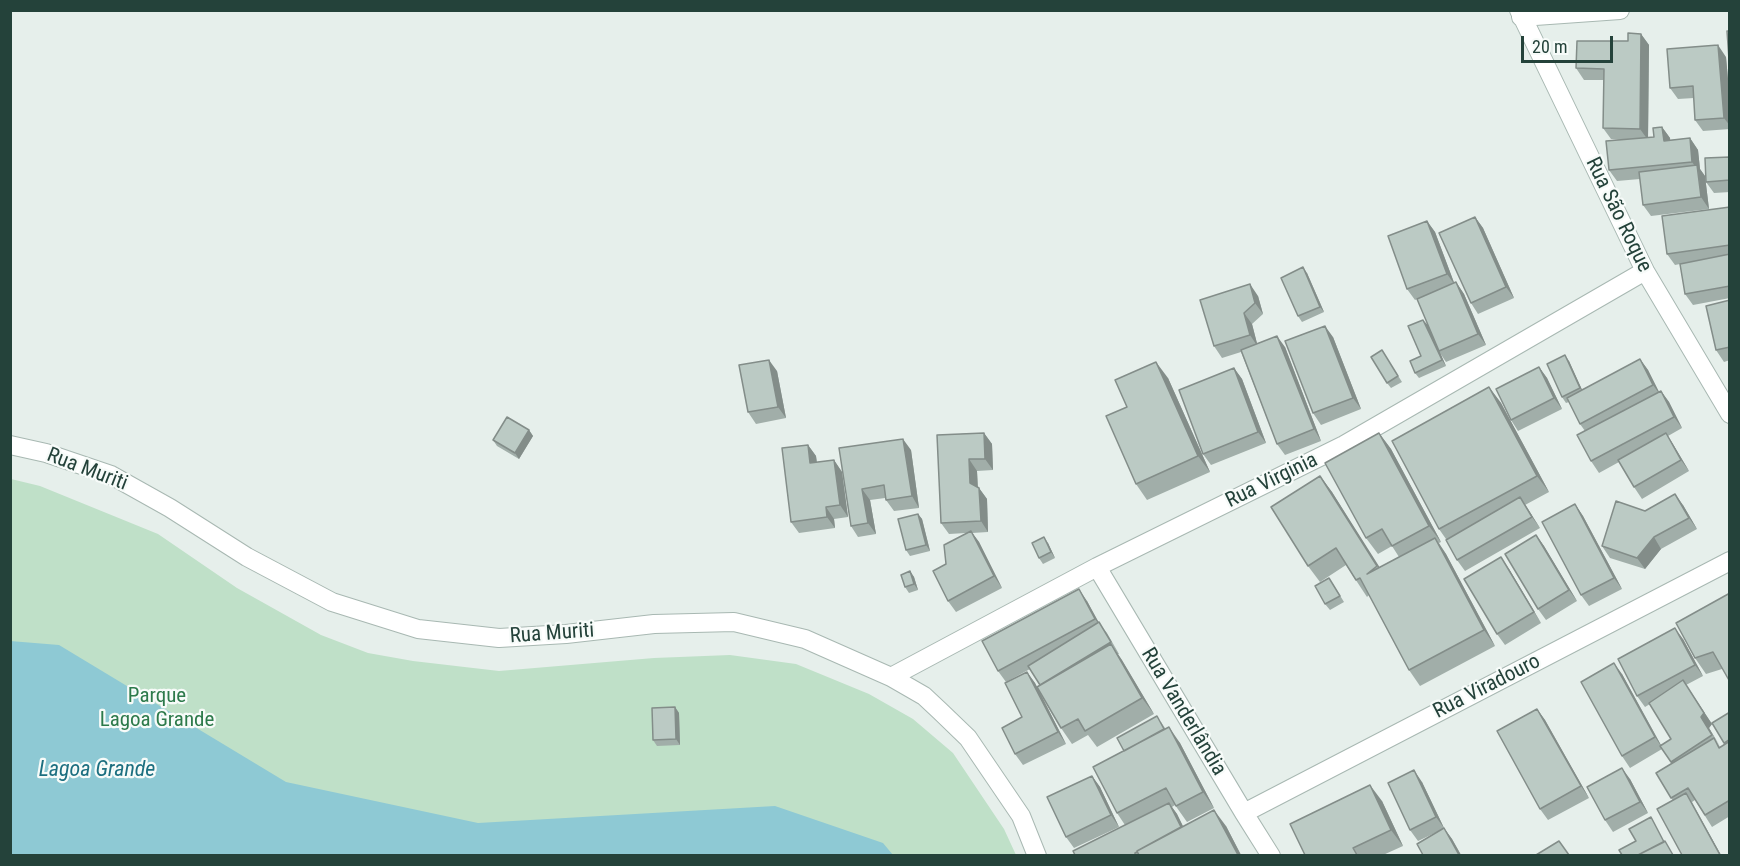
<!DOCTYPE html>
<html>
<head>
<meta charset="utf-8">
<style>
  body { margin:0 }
  #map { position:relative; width:1740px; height:866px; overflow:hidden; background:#e6efeb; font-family:"Roboto Condensed",sans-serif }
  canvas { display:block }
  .frame { position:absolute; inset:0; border:12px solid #24423a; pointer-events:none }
  .scale { position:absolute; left:1521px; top:36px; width:92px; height:27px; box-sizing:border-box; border:3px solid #24423a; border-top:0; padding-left:8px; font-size:18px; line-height:21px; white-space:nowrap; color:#24423a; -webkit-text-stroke:4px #f7fbf9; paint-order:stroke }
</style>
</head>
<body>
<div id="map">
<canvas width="1740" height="866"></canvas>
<div class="frame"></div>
<div class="scale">20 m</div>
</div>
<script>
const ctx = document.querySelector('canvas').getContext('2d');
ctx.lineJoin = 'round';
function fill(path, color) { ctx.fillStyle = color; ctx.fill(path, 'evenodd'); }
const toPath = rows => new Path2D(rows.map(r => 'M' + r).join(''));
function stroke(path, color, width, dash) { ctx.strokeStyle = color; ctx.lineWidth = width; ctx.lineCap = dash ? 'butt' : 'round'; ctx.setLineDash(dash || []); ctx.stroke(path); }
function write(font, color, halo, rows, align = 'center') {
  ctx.font = font + ' "Roboto Condensed",sans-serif'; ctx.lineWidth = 4.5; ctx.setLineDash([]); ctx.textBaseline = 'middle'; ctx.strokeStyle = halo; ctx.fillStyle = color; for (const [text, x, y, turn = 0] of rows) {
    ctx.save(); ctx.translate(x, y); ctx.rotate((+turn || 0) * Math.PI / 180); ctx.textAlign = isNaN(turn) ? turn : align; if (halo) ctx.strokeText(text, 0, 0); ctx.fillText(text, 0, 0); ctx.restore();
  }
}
const green = toPath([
  [11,479,40,486,158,534,237,588,321,635,368,653,413,661,499,671,654,658,730,655,796,664,869,694,913,719,953,753,1004,829,1016,855,11,856]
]);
const water = toPath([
  [10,641,59,645,286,782,478,823,775,806,883,843,893,855,11,855]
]);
const street = toPath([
  [1519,10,1645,271,1730,414],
  [1521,17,1620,10],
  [10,445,46,453,111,475,170,508,247,557,332,602,418,629,499,638,566,634,654,624,734,622,805,639,891,677,924,696,940,711,968,738,1021,816,1037,856],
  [1097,567,1244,813,1271,856],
  [891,677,1097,567,1344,445,1645,271],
  [1244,813,1730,561]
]);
const wall = toPath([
  [1641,34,1649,45,1648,137,1654,137,1662,127,1670,138,1670,140,1690,138,1698,150,1700,169,1705,176,1709,209,1651,216,1643,205,1640,179,1617,181,1609,170,1622,140,1611,139,1603,128,1604,80,1584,80,1576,68],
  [1726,57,1730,101,1730,129,1703,131,1695,120,1694,98,1678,99,1670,88],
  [1730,157,1730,192,1714,193,1706,182],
  [1730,207,1730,298,1693,305,1685,294,1680,264,1675,265,1667,254],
  [1475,217,1483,228,1514,298,1478,314,1471,303],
  [1427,221,1435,232,1454,283,1456,282,1464,294,1486,345,1446,362,1440,353,1446,366,1419,378,1415,373,1421,356,1428,325,1417,299,1415,300,1407,289],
  [1307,273,1324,312,1302,322,1298,316],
  [1258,296,1263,314,1252,324,1257,344,1285,347,1321,441,1285,455,1277,444,1241,352,1222,358,1214,346],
  [1730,300,1730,360,1724,362,1716,350],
  [1333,337,1361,409,1321,425,1313,413],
  [1382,350,1402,382,1391,388,1387,383],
  [1640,359,1648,370,1659,392,1661,391,1669,402,1682,428,1668,436,1689,471,1642,499,1634,487,1619,462,1599,473,1591,461,1585,431,1580,424,1569,402,1566,403,1562,397,1569,361,1582,390],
  [1539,367,1547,378,1562,409,1518,431,1511,420],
  [1234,368,1242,379,1266,443,1211,465,1203,454],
  [777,371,786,418,756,424,748,412],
  [1168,378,1210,472,1147,500,1136,484,1127,407],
  [1489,387,1501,403,1549,492,1525,505,1540,528,1465,571,1457,560,1446,539,1439,529],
  [529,430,533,436,519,459,497,446,493,440],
  [984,433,992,444,993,470,977,471,978,487,979,488,987,499,988,532,972,533,979,542,1002,588,956,612,948,601,946,564,966,533,949,534,941,523,937,435],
  [1379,433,1391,449,1441,542,1439,543,1446,554,1495,646,1420,686,1409,670,1369,595,1367,597,1346,565,1320,582,1308,566,1320,476,1332,492,1379,568,1399,557,1392,546,1378,554,1366,538],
  [808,445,816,456,817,462,834,460,842,472,848,517,834,519,835,528,799,533,791,522],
  [839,448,911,450,919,508,894,511,886,500,885,498,870,500,876,534,858,537,851,526],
  [1575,504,1583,516,1622,589,1589,606,1581,595],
  [1683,505,1697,529,1661,549,1645,569,1610,558,1602,546,1645,511],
  [918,514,922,519,930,551,910,556,906,550],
  [1536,535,1544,546,1577,601,1546,620,1538,609],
  [1048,543,1055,558,1043,564,1039,558],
  [1509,569,1541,623,1505,645,1497,634],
  [910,571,914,577,918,590,909,593,905,587],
  [1333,584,1344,602,1330,610,1325,604],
  [1730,593,1722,669,1706,674,1695,658],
  [1087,601,1098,622,1107,633,1119,654,1118,654,1154,714,1097,747,1088,735,1072,744,1061,728,1040,685,1030,669,1006,682,998,671],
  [1683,639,1703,676,1686,685,1712,724,1709,728,1720,747,1725,744,1712,723,1730,712,1730,816,1712,827,1695,800,1692,802,1721,855,1682,855,1673,801,1656,773,1672,764,1662,749,1630,768,1622,756,1622,674,1661,745,1671,739,1650,704,1645,707,1637,696],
  [1027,672,1035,683,1066,744,1023,765,1015,754,1022,717],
  [675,707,679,713,680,745,657,746,653,740],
  [1537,709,1545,720,1589,798,1548,820,1540,809],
  [1161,722,1165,728,1180,743,1214,808,1187,822,1175,805,1172,807,1177,814,1183,826,1226,826,1241,855,1075,855,1125,825,1117,813,1124,751],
  [1092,776,1100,787,1119,827,1074,848,1066,837],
  [1630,779,1648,813,1613,832,1605,820],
  [1422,782,1444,828,1452,839,1461,855,1423,855,1437,832,1418,841,1410,830],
  [1382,801,1403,846,1383,855,1305,855]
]);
const shadedWall = toPath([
  [1641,34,1649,45,1648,140,1640,129],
  [1718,45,1726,57,1730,101,1730,126,1724,118],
  [1662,127,1670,138,1672,152,1664,141],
  [1690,138,1698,150,1700,169,1705,176,1709,209,1701,197,1698,170,1692,162],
  [1475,217,1483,228,1514,298,1506,287],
  [1427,221,1435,232,1455,285,1447,274],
  [1303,267,1307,273,1324,312,1320,307],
  [1456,282,1464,294,1486,345,1478,334],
  [1250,284,1258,296,1263,314,1255,303],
  [1244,313,1252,324,1258,347,1250,335],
  [1423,320,1428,325,1446,366,1442,360],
  [1325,326,1333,337,1361,409,1353,398],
  [1277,336,1285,347,1321,441,1314,429],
  [1565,355,1569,361,1584,394,1580,388],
  [1640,359,1648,370,1661,396,1653,385],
  [769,360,777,371,786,418,778,407],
  [1156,362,1168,378,1210,472,1198,456],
  [1539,367,1547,378,1562,409,1554,398],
  [1234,368,1242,379,1266,443,1258,432],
  [1489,387,1501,403,1549,492,1537,476],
  [1661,391,1669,402,1682,428,1674,417],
  [529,430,533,436,519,459,515,453],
  [984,433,992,444,993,470,985,459],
  [1379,433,1391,449,1441,542,1429,526],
  [1666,433,1673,444,1689,471,1681,460],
  [903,439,911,450,919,508,912,496],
  [808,445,816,456,818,475,810,463],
  [969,459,977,471,978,494,970,483],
  [834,460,842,472,848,517,840,505],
  [1320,476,1332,492,1389,582,1377,566],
  [979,488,987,499,988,532,981,521],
  [862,489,870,500,876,534,868,523],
  [1675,494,1683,505,1697,529,1689,518],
  [1520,497,1528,509,1540,528,1532,517],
  [1575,504,1583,516,1622,589,1614,578],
  [826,507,834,519,835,528,827,517],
  [918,514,922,519,930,551,926,545],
  [971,531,979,542,1002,588,994,576],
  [1536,535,1544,546,1577,601,1569,590],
  [1044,537,1048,543,1055,558,1051,552],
  [1654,537,1661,549,1645,569,1637,558],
  [1435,538,1446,554,1495,646,1484,630],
  [1501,557,1509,569,1541,623,1534,612],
  [910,571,914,577,918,590,914,584],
  [1079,589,1087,601,1103,630,1095,619],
  [1675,628,1683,639,1703,676,1695,665],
  [1111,644,1122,660,1154,714,1142,698],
  [1614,663,1622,674,1663,749,1655,737],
  [1027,672,1035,683,1066,744,1058,732],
  [1683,680,1712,724,1709,728,1720,746,1701,717],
  [675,707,679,713,680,745,676,739],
  [1537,709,1545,720,1589,798,1581,786],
  [1169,727,1180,743,1214,808,1203,792],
  [1622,768,1630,779,1648,813,1640,802],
  [1414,770,1422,782,1444,828,1436,817],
  [1092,776,1100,787,1119,827,1111,815],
  [1370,785,1382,801,1403,846,1391,830],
  [1686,793,1693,805,1721,855,1720,855],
  [1169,803,1177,814,1190,841,1182,829],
  [1214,810,1226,826,1241,855,1238,855],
  [1444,828,1452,839,1461,855,1459,855]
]);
const building = toPath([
  [1727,31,1730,31,1730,74,1727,31],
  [1628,33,1641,34,1640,129,1603,128,1604,69,1576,68,1577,41,1628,41,1628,33],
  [1718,45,1724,118,1695,120,1693,86,1670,88,1667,49,1718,45],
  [1662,127,1664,141,1690,138,1692,162,1609,170,1606,141,1654,137,1653,128,1662,127],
  [1730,157,1730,180,1706,182,1705,158,1730,157],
  [1697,165,1701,197,1643,205,1639,172,1697,165],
  [1730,207,1730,245,1667,254,1662,216,1730,207],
  [1475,217,1506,287,1471,303,1439,233,1475,217],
  [1427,221,1447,274,1407,289,1388,236,1427,221],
  [1730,254,1730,286,1685,294,1680,264,1730,254],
  [1303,267,1320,307,1298,316,1281,278,1303,267],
  [1456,282,1478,334,1439,351,1417,299,1456,282],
  [1250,284,1255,303,1244,313,1250,335,1214,346,1200,300,1250,284],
  [1730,300,1730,347,1716,350,1706,306,1730,300],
  [1423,320,1442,360,1415,373,1410,361,1421,356,1408,326,1423,320],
  [1325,326,1353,398,1313,413,1285,341,1325,326],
  [1277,336,1314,429,1277,444,1241,350,1277,336],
  [1382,350,1398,376,1387,383,1371,357,1382,350],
  [1565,355,1580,388,1562,397,1547,364,1565,355],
  [1640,359,1653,385,1580,424,1567,398,1640,359],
  [769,360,778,407,748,412,739,365,769,360],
  [1156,362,1198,456,1136,484,1106,416,1127,407,1115,380,1156,362],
  [1539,367,1554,398,1511,420,1496,389,1539,367],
  [1234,368,1258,432,1203,454,1179,390,1234,368],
  [1489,387,1537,476,1439,529,1392,441,1489,387],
  [1661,391,1674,417,1591,461,1577,435,1661,391],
  [507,417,529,430,515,453,493,440,507,417],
  [984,433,985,459,969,459,970,483,979,488,981,521,941,523,937,435,984,433],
  [1379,433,1429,526,1392,546,1382,529,1366,538,1325,463,1379,433],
  [1666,433,1681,460,1634,487,1618,460,1666,433],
  [903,439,912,496,886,500,884,485,862,489,868,523,851,526,839,448,903,439],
  [808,445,810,463,834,460,840,505,826,507,827,517,791,522,782,448,808,445],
  [1320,476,1377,566,1367,574,1435,538,1484,630,1409,670,1360,578,1356,580,1336,548,1308,566,1271,507,1320,476],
  [1675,494,1689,518,1654,537,1637,558,1602,546,1616,501,1645,511,1675,494],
  [1520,497,1532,517,1457,560,1446,540,1520,497],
  [1575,504,1614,578,1581,595,1542,522,1575,504],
  [918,514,926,545,906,550,898,519,918,514],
  [971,531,994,576,948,601,933,571,946,564,944,545,971,531],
  [1536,535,1569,590,1538,609,1505,554,1536,535],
  [1044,537,1051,552,1039,558,1032,543,1044,537],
  [1501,557,1534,612,1497,634,1464,579,1501,557],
  [910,571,914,584,905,587,901,575,910,571],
  [1329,578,1340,596,1325,604,1315,586,1329,578],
  [1079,589,1095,619,998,671,982,641,1079,589],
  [1730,593,1730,682,1713,652,1695,658,1676,623,1730,593],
  [1099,622,1111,642,1040,685,1028,666,1099,622],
  [1675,628,1695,665,1637,696,1618,659,1675,628],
  [1111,644,1142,698,1085,731,1078,719,1061,728,1037,687,1111,644],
  [1614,663,1655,737,1622,756,1581,682,1614,663],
  [1027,672,1058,732,1015,754,1002,728,1022,717,1005,683,1027,672],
  [1683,680,1704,713,1701,717,1712,735,1671,762,1660,746,1671,739,1649,703,1683,680],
  [675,707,676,739,653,740,652,708,675,707],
  [1537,709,1581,786,1540,809,1497,731,1537,709],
  [1730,712,1730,739,1724,743,1712,723,1730,712],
  [1157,716,1164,729,1124,751,1117,738,1157,716],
  [1169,727,1203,792,1176,806,1166,788,1117,813,1093,767,1169,727],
  [1714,738,1719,748,1730,741,1730,800,1705,815,1688,788,1671,798,1656,773,1714,738],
  [1622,768,1640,802,1605,820,1587,787,1622,768],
  [1414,770,1436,817,1410,830,1388,783,1414,770],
  [1092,776,1111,815,1066,837,1047,797,1092,776],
  [1370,785,1391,830,1353,848,1357,855,1305,855,1290,824,1370,785],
  [1686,793,1720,855,1682,855,1657,809,1686,793],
  [1169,803,1181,827,1137,851,1137,852,1135,853,1135,855,1075,855,1073,851,1169,803],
  [1214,810,1238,855,1139,855,1137,851,1214,810],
  [1651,817,1664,842,1638,855,1622,855,1619,850,1636,841,1629,829,1651,817],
  [1444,828,1459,855,1423,855,1417,844,1444,828],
  [1559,841,1569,855,1536,855,1559,841],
  [1665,841,1673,855,1638,855,1665,841]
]);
const streetNames = [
  ["Rua São Roque",1618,215,64],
  ["Rua Muriti",87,470,21],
  ["Rua Virginia",1272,481,-26],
  ["Rua Muriti",552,634,-4],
  ["Rua Viradouro",1487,687,-27],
  ["Rua Vanderlândia",1183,712,59]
];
const parkNames = [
  ["Parque",157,697],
  ["Lagoa Grande",157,721]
];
const waterNames = [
  ["Lagoa Grande",97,770]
];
fill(green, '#bfe0c8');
fill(water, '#8ec9d4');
stroke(street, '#a8b8b2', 20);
stroke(street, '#fff', 18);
fill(wall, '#a1aea9');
fill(shadedWall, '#838d89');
fill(building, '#bbcac4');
stroke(building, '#838d89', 1.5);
write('21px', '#24423a', '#f7fbf9', streetNames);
write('21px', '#2d7a4b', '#f7fbf9', parkNames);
write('italic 22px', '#1c6f80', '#f7fbf9', waterNames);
</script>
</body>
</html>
